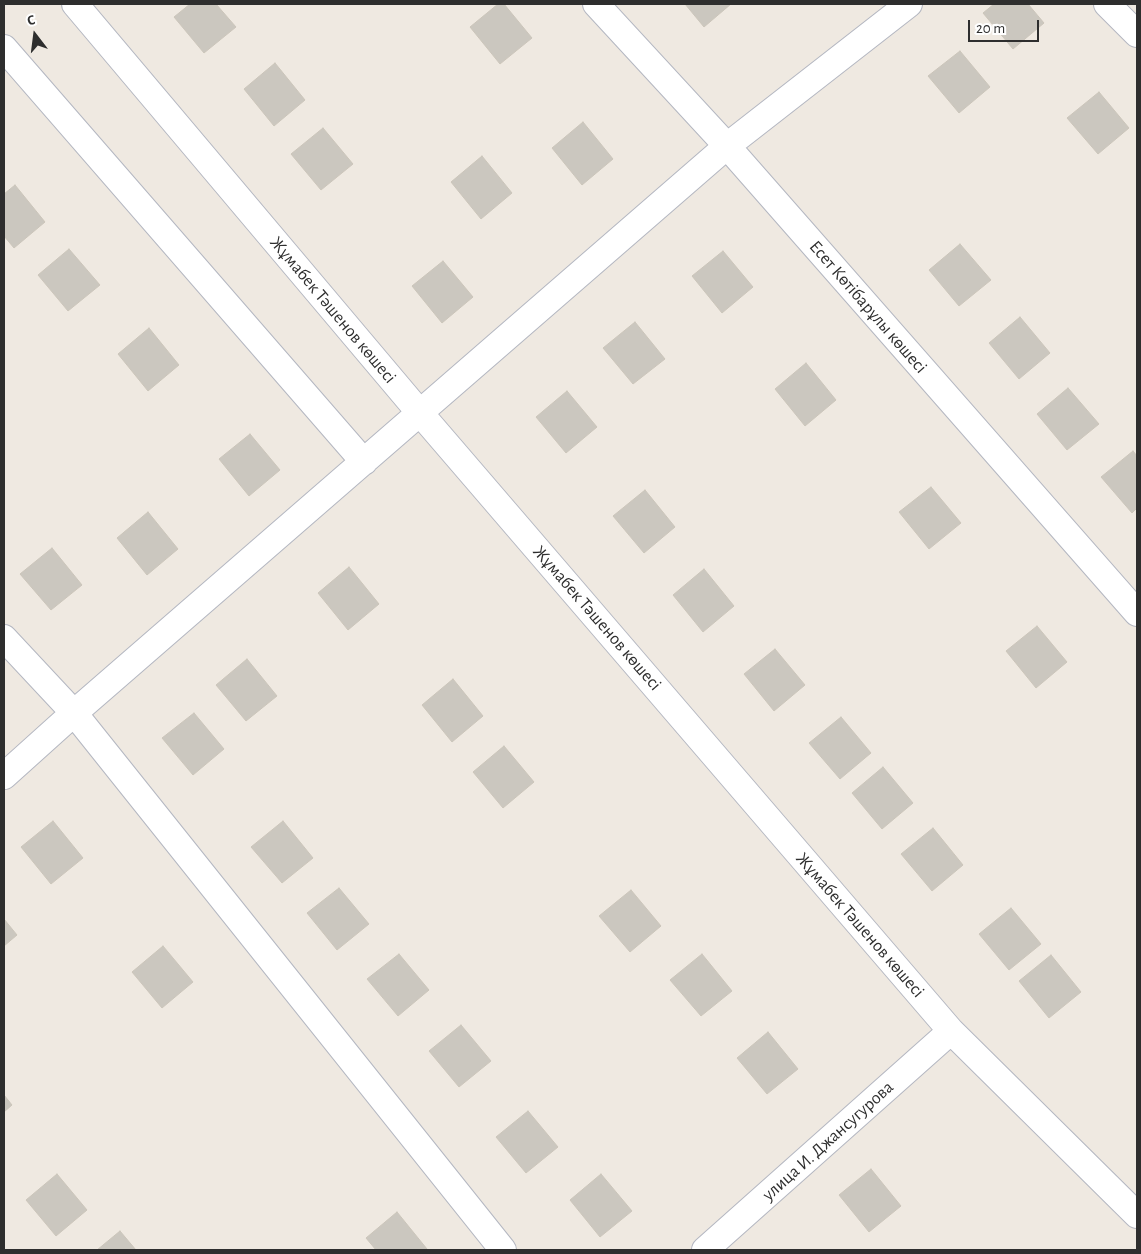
<!DOCTYPE html>
<html>
<head>
<meta charset="utf-8">
<style>
  body { margin:0 }
  #map { position:relative; width:1141px; height:1254px; overflow:hidden; background:#efe9e1; font-family:"Alegreya Sans",sans-serif }
  canvas { display:block }
  .frame { position:absolute; inset:0; border:5px solid #2e2e2e; pointer-events:none }
  .north { position:absolute; left:10px; top:10px; width:50px; height:50px; -webkit-text-stroke:4px #fff; paint-order:stroke; rotate:345deg; font-size:14px; font-weight:700; line-height:20px; text-align:center; color:#2e2e2e }
  .north::after { content:''; display:block; margin:auto; width:18px; height:22px; background:#2e2e2e; clip-path:polygon(50% 0,100% 100%,50% 72%,0 100%) }
  .scale { position:absolute; left:968px; top:20px; width:71px; height:22px; box-sizing:border-box; border:2px solid #2e2e2e; border-top:0; padding-left:6px; font-size:15px; line-height:18px; white-space:nowrap; color:#2e2e2e; -webkit-text-stroke:4px #fff; paint-order:stroke }
</style>
</head>
<body>
<div id="map">
<canvas width="1141" height="1254"></canvas>
<div class="frame"></div>
<div class="north">С</div>
<div class="scale">20 m</div>
</div>
<script>
const ctx = document.querySelector('canvas').getContext('2d');
ctx.lineJoin = 'round';
function fill(path, color) { ctx.fillStyle = color; ctx.fill(path, 'evenodd'); }
const toPath = rows => new Path2D(rows.map(r => 'M' + r).join(''));
function stroke(path, color, width, dash) { ctx.strokeStyle = color; ctx.lineWidth = width; ctx.lineCap = dash ? 'butt' : 'round'; ctx.setLineDash(dash || []); ctx.stroke(path); }
function write(font, color, halo, rows, align = 'center') {
  ctx.font = font + ' "Alegreya Sans",sans-serif'; ctx.lineWidth = 5; ctx.setLineDash([]); ctx.textBaseline = 'middle'; ctx.strokeStyle = halo; ctx.fillStyle = color; for (const [text, x, y, turn = 0] of rows) {
    ctx.save(); ctx.translate(x, y); ctx.rotate((+turn || 0) * Math.PI / 180); ctx.textAlign = isNaN(turn) ? turn : align; if (halo) ctx.strokeText(text, 0, 0); ctx.fillText(text, 0, 0); ctx.restore();
  }
}
const building = toPath([
  [190,4,216,4,236,27,204,53,174,17,190,4],
  [498,4,504,4,532,38,500,64,470,27,498,4],
  [685,4,731,4,704,27,685,4],
  [994,4,1028,4,1044,23,1013,49,983,13,994,4],
  [960,51,990,87,959,113,928,76,960,51],
  [275,63,305,100,274,126,244,89,275,63],
  [1099,92,1129,128,1098,154,1067,118,1099,92],
  [583,122,613,159,582,185,552,148,583,122],
  [323,128,353,164,321,190,291,154,323,128],
  [482,156,512,193,481,219,451,182,482,156],
  [15,185,45,222,14,248,4,236,4,194,15,185],
  [960,244,991,280,959,306,929,270,960,244],
  [69,249,100,285,68,311,38,275,69,249],
  [723,251,753,287,722,313,692,276,723,251],
  [443,261,473,297,442,323,412,286,443,261],
  [1020,317,1050,353,1019,379,989,343,1020,317],
  [635,322,665,359,633,384,603,348,635,322],
  [149,328,179,365,148,391,118,354,149,328],
  [806,363,836,400,805,426,775,389,806,363],
  [1068,388,1099,424,1067,450,1037,414,1068,388],
  [567,391,597,427,566,453,536,417,567,391],
  [250,434,280,470,249,496,219,459,250,434],
  [1133,451,1137,456,1137,508,1132,513,1101,477,1133,451],
  [931,487,961,523,929,549,899,512,931,487],
  [645,490,675,527,644,553,613,516,645,490],
  [148,512,178,549,147,575,117,538,148,512],
  [52,548,82,585,51,610,20,574,52,548],
  [349,567,379,604,348,630,318,593,349,567],
  [704,569,734,606,703,632,673,595,704,569],
  [1037,626,1067,662,1036,688,1006,651,1037,626],
  [775,649,805,685,774,711,744,674,775,649],
  [247,659,277,696,246,721,216,685,247,659],
  [453,679,483,716,452,742,422,705,453,679],
  [194,713,224,749,193,775,162,738,194,713],
  [841,717,871,753,840,779,809,743,841,717],
  [504,746,534,782,503,808,473,772,504,746],
  [883,767,913,803,882,829,852,793,883,767],
  [53,821,83,858,51,884,21,847,53,821],
  [283,821,313,858,282,883,251,847,283,821],
  [933,828,963,865,932,891,901,854,933,828],
  [339,888,369,924,337,950,307,913,339,888],
  [631,890,661,926,630,952,599,916,631,890],
  [1011,908,1041,944,1009,970,979,934,1011,908],
  [4,919,17,935,4,946,4,919],
  [163,946,193,982,162,1008,132,972,163,946],
  [399,954,429,990,398,1016,367,979,399,954],
  [702,954,732,991,701,1016,670,980,702,954],
  [1051,955,1081,992,1049,1018,1019,981,1051,955],
  [461,1025,491,1061,459,1087,429,1051,461,1025],
  [768,1032,798,1069,767,1094,737,1058,768,1032],
  [4,1095,12,1105,4,1112,4,1095],
  [528,1111,558,1147,526,1173,496,1137,528,1111],
  [871,1169,901,1206,869,1232,839,1195,871,1169],
  [57,1174,87,1210,56,1236,26,1200,57,1174],
  [601,1174,632,1211,600,1237,570,1200,601,1174],
  [397,1212,427,1249,425,1250,376,1250,366,1238,397,1212],
  [120,1231,136,1250,97,1250,120,1231]
]);
const minor = toPath([
  [75,4,420,413,951,1031,1137,1215],
  [596,4,727,146,1137,613],
  [1107,4,1137,34],
  [4,48,364,462],
  [4,638,74,713,503,1250],
  [4,776,74,713,727,146,909,4],
  [705,1250,951,1031]
]);
const streetNames = [
  ["Есет Көтібарұлы көшесі",868,307,49],
  ["Жұмабек Тәшенов көшесі",333,310,50],
  ["Жұмабек Тәшенов көшесі",597,618,49],
  ["Жұмабек Тәшенов көшесі",860,925,49],
  ["улица И. Джансугурова",828,1141,-42]
];
fill(building, '#cbc7bf');
stroke(building, '#cbc5ba', 1);
stroke(minor, '#b4b7c1', 28);
stroke(minor, '#fff', 26);
write('18px', '#2e2e2e', '#fff', streetNames);
</script>
</body>
</html>
